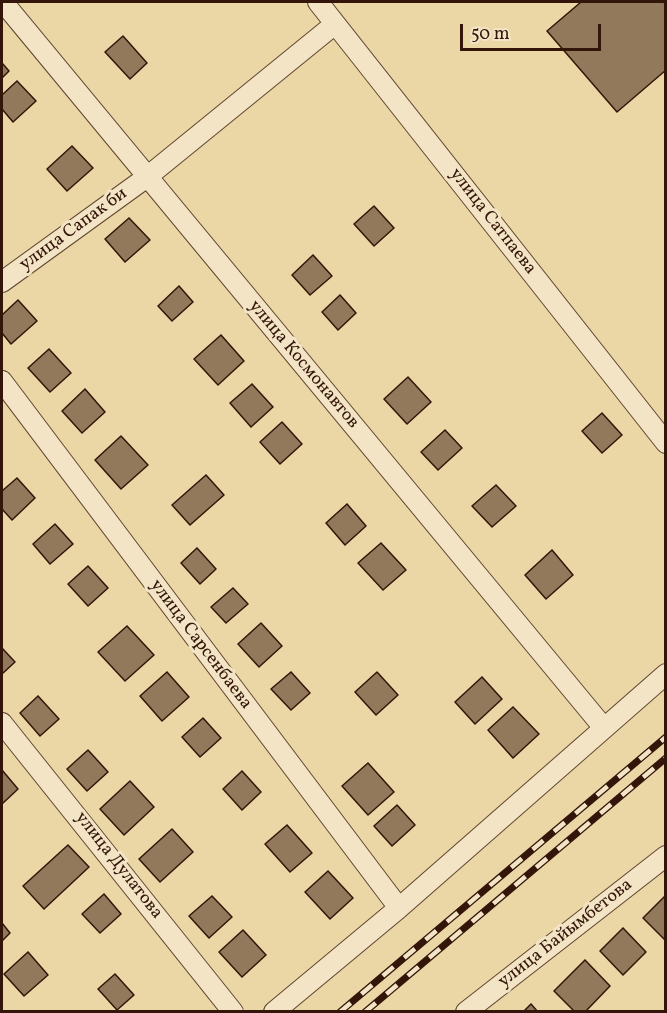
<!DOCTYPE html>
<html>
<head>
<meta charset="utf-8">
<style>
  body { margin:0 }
  #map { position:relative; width:667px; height:1013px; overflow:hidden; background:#ebd6a6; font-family:Vollkorn,serif }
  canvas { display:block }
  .frame { position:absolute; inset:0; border:3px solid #331509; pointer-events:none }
  .scale { position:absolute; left:460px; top:24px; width:141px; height:27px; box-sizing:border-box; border:3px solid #331509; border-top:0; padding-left:8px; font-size:18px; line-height:21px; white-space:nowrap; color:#331509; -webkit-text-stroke:4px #f2e4c5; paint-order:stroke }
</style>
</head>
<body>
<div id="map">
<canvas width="667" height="1013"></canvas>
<div class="frame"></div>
<div class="scale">50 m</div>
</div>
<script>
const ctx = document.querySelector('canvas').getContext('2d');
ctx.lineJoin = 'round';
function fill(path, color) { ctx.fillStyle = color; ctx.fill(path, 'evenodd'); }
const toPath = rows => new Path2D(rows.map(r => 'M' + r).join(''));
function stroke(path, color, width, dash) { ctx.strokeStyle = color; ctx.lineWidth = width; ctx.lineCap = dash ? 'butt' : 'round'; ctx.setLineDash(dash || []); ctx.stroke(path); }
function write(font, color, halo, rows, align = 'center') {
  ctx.font = font + ' Vollkorn,serif'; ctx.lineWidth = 6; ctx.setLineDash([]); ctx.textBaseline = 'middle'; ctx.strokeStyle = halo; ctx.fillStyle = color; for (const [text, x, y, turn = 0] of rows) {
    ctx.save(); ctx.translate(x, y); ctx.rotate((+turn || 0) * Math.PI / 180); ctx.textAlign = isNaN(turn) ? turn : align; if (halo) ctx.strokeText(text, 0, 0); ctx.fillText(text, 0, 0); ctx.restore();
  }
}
const building = toPath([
  [581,2,663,2,666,4,666,70,617,112,547,31,581,2],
  [123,36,147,63,130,79,105,52,123,36],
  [2,63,9,71,2,78,2,63],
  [17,81,36,101,13,122,2,109,2,95,17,81],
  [72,146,93,168,67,191,47,169,72,146],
  [374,206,394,228,374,246,354,224,374,206],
  [129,218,150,240,125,262,105,239,129,218],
  [313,255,332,276,310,295,292,275,313,255],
  [179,286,193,302,172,321,158,306,179,286],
  [340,295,356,313,338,330,322,312,340,295],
  [18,300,37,321,11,344,2,333,2,315,18,300],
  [221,335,244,361,218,385,194,359,221,335],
  [49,349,71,373,50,392,28,368,49,349],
  [408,377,431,402,407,424,384,399,408,377],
  [252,384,273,407,251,427,230,403,252,384],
  [85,389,105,412,82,433,62,411,85,389],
  [602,413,622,435,602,453,582,431,602,413],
  [282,422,302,444,280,464,260,442,282,422],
  [445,430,462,448,438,470,421,452,445,430],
  [121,436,148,465,121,489,95,460,121,436],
  [206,475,224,495,190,525,172,505,206,475],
  [17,478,35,498,12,520,2,509,2,491,17,478],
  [496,485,516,506,492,527,472,506,496,485],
  [347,504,366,526,345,545,326,523,347,504],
  [55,524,73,544,50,564,33,544,55,524],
  [381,543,406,570,383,590,358,563,381,543],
  [197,548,216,569,200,584,181,563,197,548],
  [552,550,573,575,546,599,525,575,552,550],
  [88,566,108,588,88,606,68,584,88,566],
  [233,588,248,604,226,623,211,607,233,588],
  [261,623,282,646,259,667,238,644,261,623],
  [127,626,154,655,125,681,98,652,127,626],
  [2,648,15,662,2,674,2,648],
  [167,672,189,697,162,721,140,696,167,672],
  [291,672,310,693,291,710,271,689,291,672],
  [377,672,398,695,376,715,355,692,377,672],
  [482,677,502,699,475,724,455,702,482,677],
  [38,696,59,719,40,736,20,713,38,696],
  [513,707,539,734,513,758,488,730,513,707],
  [203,718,221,738,200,757,182,737,203,718],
  [88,750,108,772,87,791,67,769,88,750],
  [368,763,394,792,368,815,342,786,368,763],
  [2,770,18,789,2,804,2,770],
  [242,771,261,792,242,810,223,789,242,771],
  [130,781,154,807,124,835,100,809,130,781],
  [397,805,415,825,392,846,374,826,397,805],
  [287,825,312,853,290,872,265,844,287,825],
  [172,829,193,852,160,882,139,859,172,829],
  [68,845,89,867,44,909,23,886,68,845],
  [328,871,353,898,330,919,305,892,328,871],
  [104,894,121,914,100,933,82,914,104,894],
  [666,895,666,941,643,918,666,895],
  [212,896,232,917,209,938,189,916,212,896],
  [2,923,10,933,2,941,2,923],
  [623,928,646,952,623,975,600,951,623,928],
  [243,930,266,955,242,977,219,952,243,930],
  [28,952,48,975,24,996,4,974,28,952],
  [585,960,610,986,585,1012,575,1012,554,991,585,960],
  [115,974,134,995,117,1010,98,989,115,974],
  [531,1004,538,1012,523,1012,531,1004]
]);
const minor = toPath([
  [3,2,604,728],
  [318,2,666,443],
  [2,282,147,177,335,24],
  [2,381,399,908],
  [2,723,233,1012],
  [274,1012,399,908,666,674],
  [466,1012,666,856]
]);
const rail = toPath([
  [340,1012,666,737],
  [365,1012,666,758]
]);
const streetNames = [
  ["улица Сатпаева",492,222,52],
  ["улица Сапак би",74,230,-36],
  ["улица Космонавтов",303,365,50],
  ["улица Сарсенбаева",200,645,53],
  ["улица Дулатова",118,866,52],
  ["улица Байымбетова",566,934,-38]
];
fill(building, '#93795b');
stroke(building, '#331509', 1.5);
stroke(minor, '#614530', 22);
stroke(minor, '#f2e4c5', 20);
stroke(rail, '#331509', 7);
stroke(rail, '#f2e4c5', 4.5, [14]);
write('18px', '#331509', '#f2e4c5', streetNames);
</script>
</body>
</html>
